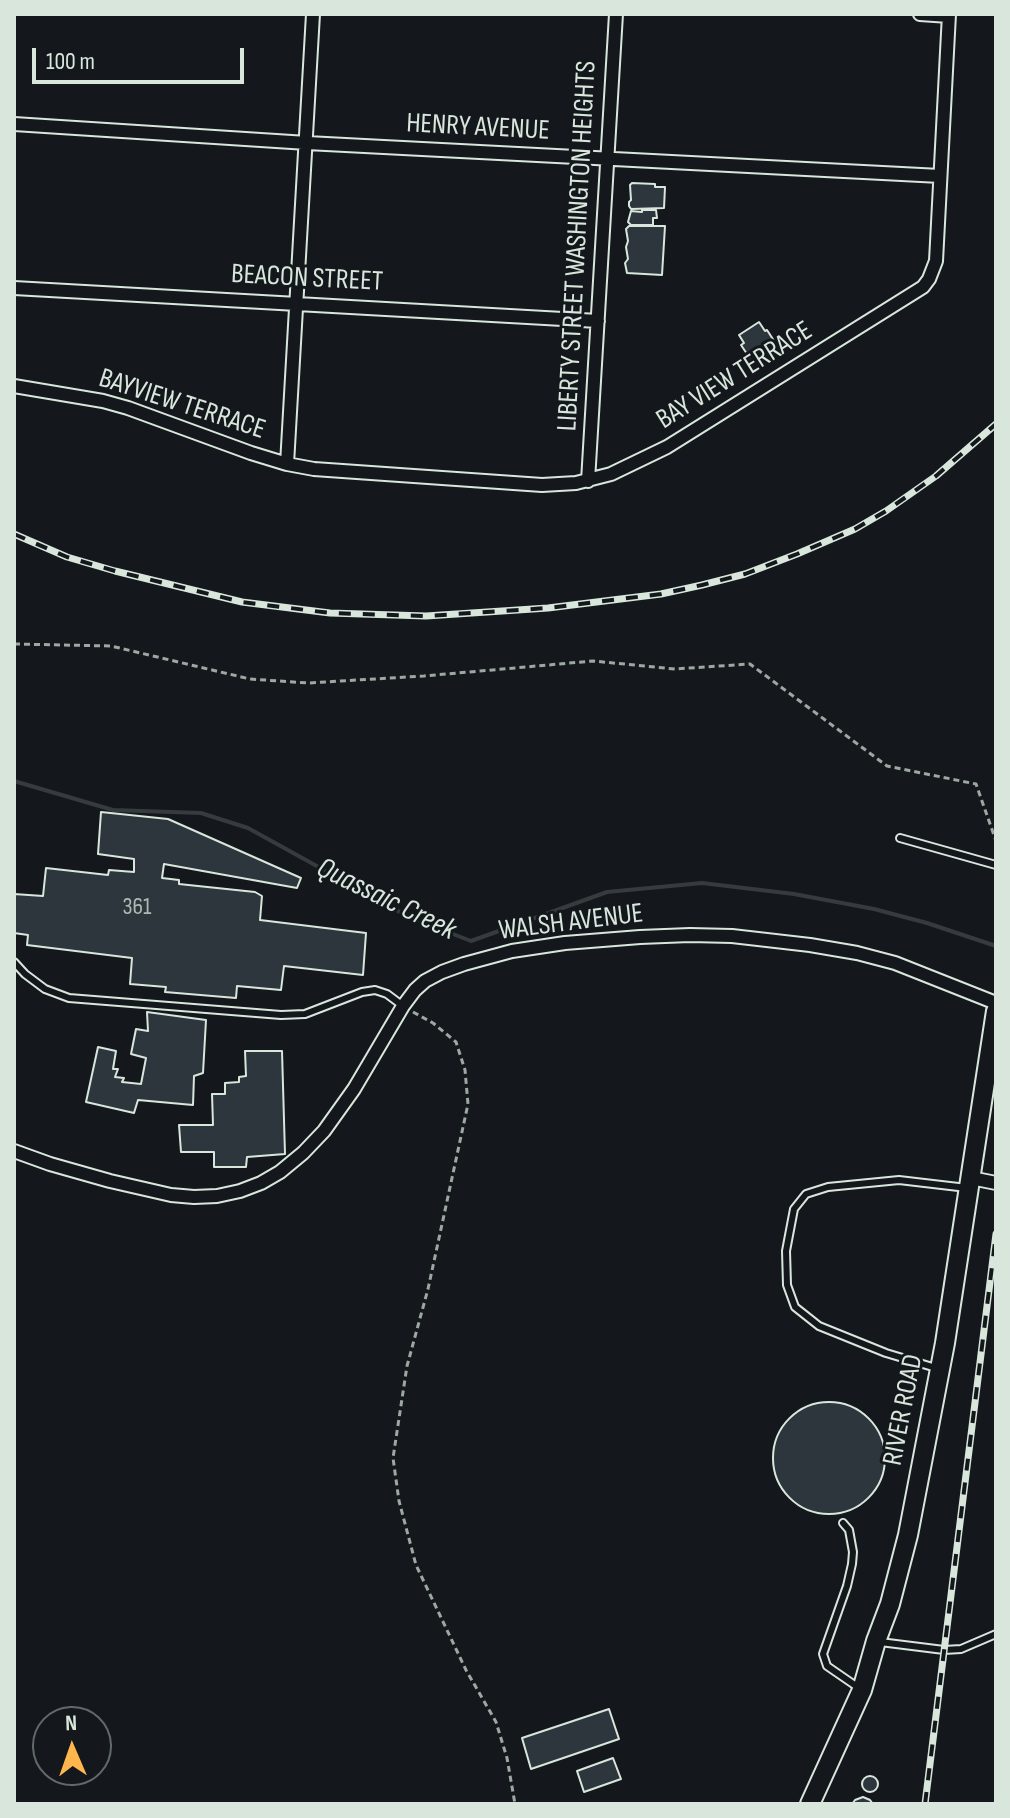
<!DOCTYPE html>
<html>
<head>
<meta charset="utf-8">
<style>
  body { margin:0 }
  #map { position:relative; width:1010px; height:1818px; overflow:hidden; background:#14181c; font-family:"Sofia Sans Condensed",sans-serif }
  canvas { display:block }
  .frame { position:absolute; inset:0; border:16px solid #d8e6dc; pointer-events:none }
  .north { position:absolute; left:32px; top:1706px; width:80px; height:80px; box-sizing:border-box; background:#14181c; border:2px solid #626a69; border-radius:50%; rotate:358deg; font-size:22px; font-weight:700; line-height:32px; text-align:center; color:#d8e6dc }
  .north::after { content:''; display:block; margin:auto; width:28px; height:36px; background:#ffb74d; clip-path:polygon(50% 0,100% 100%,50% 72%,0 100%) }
  .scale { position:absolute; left:32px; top:48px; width:212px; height:36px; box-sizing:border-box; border:4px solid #d8e6dc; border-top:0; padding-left:10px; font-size:24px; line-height:28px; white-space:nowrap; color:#d8e6dc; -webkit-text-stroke:6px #14181c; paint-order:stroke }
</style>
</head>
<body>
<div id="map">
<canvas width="1010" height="1818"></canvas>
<div class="frame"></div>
<div class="north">N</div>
<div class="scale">100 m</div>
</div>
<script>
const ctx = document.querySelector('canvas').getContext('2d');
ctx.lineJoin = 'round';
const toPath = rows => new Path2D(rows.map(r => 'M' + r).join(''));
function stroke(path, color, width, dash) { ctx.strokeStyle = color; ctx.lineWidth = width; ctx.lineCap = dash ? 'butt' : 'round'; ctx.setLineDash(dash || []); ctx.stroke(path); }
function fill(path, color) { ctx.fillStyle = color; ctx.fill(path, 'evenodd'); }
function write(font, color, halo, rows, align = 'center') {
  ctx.font = font + ' "Sofia Sans Condensed",sans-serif'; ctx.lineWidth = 6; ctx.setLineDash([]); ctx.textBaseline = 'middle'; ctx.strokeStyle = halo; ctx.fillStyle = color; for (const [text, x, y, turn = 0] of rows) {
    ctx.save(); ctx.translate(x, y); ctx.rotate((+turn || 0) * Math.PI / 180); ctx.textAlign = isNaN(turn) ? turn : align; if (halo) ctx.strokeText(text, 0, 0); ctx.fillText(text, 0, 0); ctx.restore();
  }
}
const stream = toPath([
  [14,781,113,810,201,813,248,828,409,917,471,941,607,892,702,883,794,894,874,909,927,923,996,946]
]);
const building = toPath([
  [632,183,655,184,655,187,665,187,664,208,631,209,629,206,629,202,631,200,630,185,632,183],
  [642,210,656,210,657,218,653,218,653,225,631,225,628,222,631,211,642,212,642,210],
  [629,226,665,226,662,275,627,273,625,263,628,259,626,247,628,241,626,229,629,226],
  [759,322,765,331,767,330,778,347,753,363,741,345,744,343,739,335,759,322],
  [101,812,168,819,301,878,297,888,164,864,162,878,179,880,179,884,255,892,262,896,260,920,366,933,363,975,284,966,281,990,237,986,236,998,165,992,166,987,130,984,132,958,27,945,28,935,14,933,14,894,43,896,46,868,108,875,109,870,134,872,134,859,98,854,101,812],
  [147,1012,206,1020,203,1073,194,1076,193,1105,138,1100,134,1113,86,1102,98,1047,116,1051,113,1069,118,1069,115,1077,124,1078,122,1082,141,1084,146,1058,131,1054,136,1029,148,1031,147,1012],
  [245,1051,282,1051,285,1154,247,1157,246,1167,214,1167,214,1152,181,1152,179,1125,213,1125,212,1094,225,1094,225,1083,239,1082,239,1077,246,1076,245,1051],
  '773 1458a56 56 0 1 1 112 0a56 56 0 1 1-112 0Z',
  [609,1709,619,1739,531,1769,522,1738,609,1709],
  [613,1758,621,1779,584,1792,577,1771,613,1758],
  '862 1784a8 8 0 1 1 16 0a8 8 0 1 1-16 0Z',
  [863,1797,870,1800,873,1804,852,1804,855,1800,863,1797]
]);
const path = toPath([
  [14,644,111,646,250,679,308,683,424,676,593,661,675,669,750,664,887,766,976,784,996,841],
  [413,1012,433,1023,456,1042,465,1070,468,1104,428,1289,407,1366,393,1458,399,1501,416,1565,466,1670,496,1722,507,1758,515,1804]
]);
const lane = toPath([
  [900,838,996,865],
  [14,962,25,974,45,989,69,998,281,1015,305,1014,362,992,375,990,387,994,403,1006],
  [936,1368,886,1353,819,1326,795,1307,787,1285,786,1251,794,1209,806,1194,828,1187,899,1180,967,1188],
  [843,1523,849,1530,853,1552,852,1564,847,1586,823,1654,827,1666,859,1688],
  [880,1642,944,1650,961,1649,996,1634]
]);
const street = toPath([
  [920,14,949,16],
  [14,124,307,143,940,176],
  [14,288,598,321],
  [14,386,103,401,128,408,251,453,287,464,314,469,542,485,576,483,611,474,667,447,923,287,929,279,936,261,949,14],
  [287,464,313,14],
  [588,481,616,14],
  [14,1151,50,1164,110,1181,171,1195,194,1197,217,1196,240,1191,261,1183,280,1172,303,1153,324,1131,354,1089,403,1006,415,990,425,981,442,972,464,964,512,951,565,943,640,937,690,935,732,936,810,945,857,953,895,963,996,1003],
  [971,1178,996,1183]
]);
const secondary = toPath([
  [810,1804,862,1690,876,1641,890,1604,908,1535,945,1343,996,1011]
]);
const rail = toPath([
  [14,534,67,557,115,571,242,602,330,613,426,616,548,608,661,594,702,585,745,574,797,554,855,529,886,511,936,476,996,424],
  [925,1804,996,1234]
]);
const numberNames = [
  ["361",137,908]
];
const streetNames = [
  ["HENRY AVENUE",478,128,3],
  ["LIBERTY STREET WASHINGTON HEIGHTS",578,246,-87],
  ["BEACON STREET",307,279,3],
  ["BAY VIEW TERRACE",735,376,-32],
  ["BAYVIEW TERRACE",182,405,18],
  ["WALSH AVENUE",571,923,-7],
  ["RIVER ROAD",904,1410,-79]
];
const waterNames = [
  ["Quassaic Creek",386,900,26]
];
stroke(stream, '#363b3e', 4);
fill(building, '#2c363c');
stroke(building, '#d8e6dc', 2);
stroke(lane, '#d8e6dc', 10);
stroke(street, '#d8e6dc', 16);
stroke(secondary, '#d8e6dc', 22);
stroke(path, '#9da8a2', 3, [6, 4]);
stroke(lane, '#14181c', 6);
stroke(street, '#14181c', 12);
stroke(secondary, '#14181c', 18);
stroke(rail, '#d8e6dc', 7);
stroke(rail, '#14181c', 4, [12]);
write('24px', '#adbab4', null, numberNames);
write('28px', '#d8e6dc', '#14181c', streetNames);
write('italic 30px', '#d8e6dc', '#14181c', waterNames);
</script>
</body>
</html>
